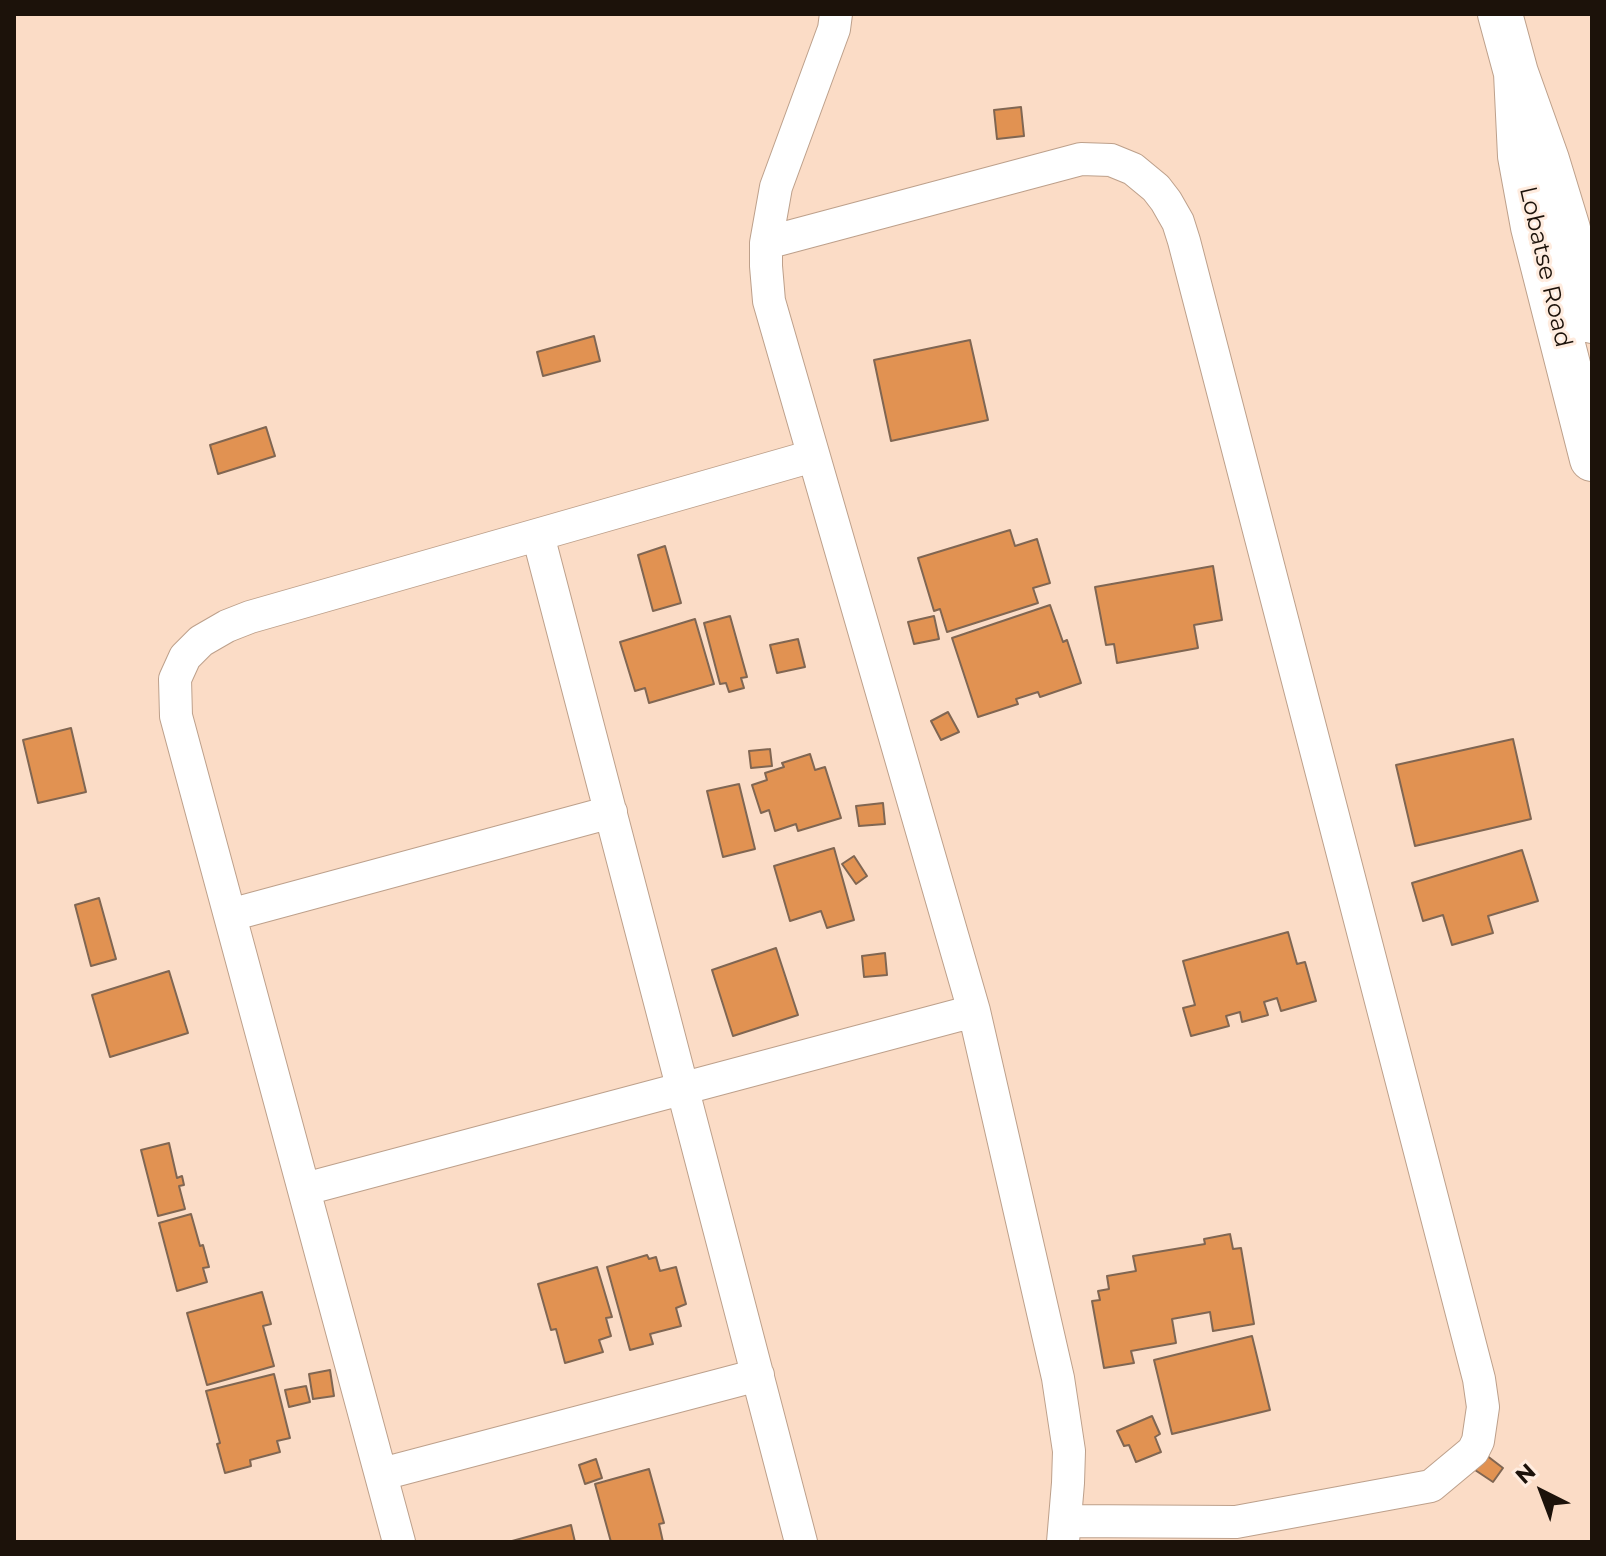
<!DOCTYPE html>
<html>
<head>
<meta charset="utf-8">
<style>
  body { margin:0 }
  #map { position:relative; width:1606px; height:1556px; overflow:hidden; background:#fbdcc6; font-family:Montserrat,sans-serif }
  canvas { display:block }
  .frame { position:absolute; inset:0; border:16px solid #1c120a; pointer-events:none }
  .north { position:absolute; left:1502px; top:1452px; width:80px; height:80px; -webkit-text-stroke:6px #ffecdf; paint-order:stroke; rotate:318deg; font-size:22px; font-weight:700; line-height:32px; text-align:center; color:#1c120a }
  .north::after { content:''; display:block; margin:auto; width:28px; height:36px; background:#1c120a; clip-path:polygon(50% 0,100% 100%,50% 72%,0 100%) }
</style>
</head>
<body>
<div id="map">
<canvas width="1606" height="1556"></canvas>
<div class="frame"></div>
<div class="north">N</div>
</div>
<script>
const ctx = document.querySelector('canvas').getContext('2d');
ctx.lineJoin = 'round';
function fill(path, color) { ctx.fillStyle = color; ctx.fill(path, 'evenodd'); }
const toPath = rows => new Path2D(rows.map(r => 'M' + r).join(''));
function stroke(path, color, width, dash) { ctx.strokeStyle = color; ctx.lineWidth = width; ctx.lineCap = dash ? 'butt' : 'round'; ctx.setLineDash(dash || []); ctx.stroke(path); }
function write(font, color, halo, rows, align = 'center') {
  ctx.font = font + ' Montserrat,sans-serif'; ctx.lineWidth = 6; ctx.setLineDash([]); ctx.textBaseline = 'middle'; ctx.strokeStyle = halo; ctx.fillStyle = color; for (const [text, x, y, turn = 0] of rows) {
    ctx.save(); ctx.translate(x, y); ctx.rotate((+turn || 0) * Math.PI / 180); ctx.textAlign = isNaN(turn) ? turn : align; if (halo) ctx.strokeText(text, 0, 0); ctx.fillText(text, 0, 0); ctx.restore();
  }
}
const building = toPath([
  [1021,107,1024,136,997,139,994,110,1021,107],
  [594,336,600,361,543,376,537,352,594,336],
  [970,340,988,420,891,441,874,360,970,340],
  [266,427,275,456,218,474,210,445,266,427],
  [1010,530,1015,546,1037,539,1050,583,1033,588,1038,603,947,632,940,609,934,611,918,558,1010,530],
  [665,546,681,603,653,611,638,555,665,546],
  [1213,566,1222,620,1194,625,1198,648,1117,663,1114,644,1106,645,1095,587,1213,566],
  [1050,605,1063,642,1067,640,1081,683,1040,697,1038,692,1016,699,1018,704,978,717,952,638,1050,605],
  [730,616,747,677,741,678,744,688,729,692,726,683,720,684,704,623,730,616],
  [934,616,939,639,914,644,908,622,934,616],
  [695,619,714,684,649,703,645,688,635,691,620,642,695,619],
  [798,639,805,667,777,673,770,645,798,639],
  [948,712,959,732,941,740,931,721,948,712],
  [71,728,86,792,38,803,23,740,71,728],
  [1513,739,1531,819,1415,846,1396,765,1513,739],
  [770,749,772,766,751,768,749,751,770,749],
  [810,754,815,770,825,767,841,818,798,831,796,824,775,831,769,810,761,813,752,785,767,780,765,773,784,767,782,763,810,754],
  [739,784,755,849,723,857,707,791,739,784],
  [883,803,885,824,859,826,856,806,883,803],
  [834,848,854,920,827,928,821,911,790,921,774,866,834,848],
  [1522,850,1538,901,1488,916,1493,933,1452,945,1443,915,1423,921,1412,883,1522,850],
  [854,856,867,876,856,884,842,864,854,856],
  [99,898,116,959,91,966,75,905,99,898],
  [1288,932,1297,964,1305,962,1316,1001,1281,1011,1277,998,1264,1002,1268,1015,1242,1022,1240,1012,1226,1016,1229,1026,1191,1036,1183,1008,1195,1005,1183,961,1288,932],
  [776,948,798,1015,733,1036,712,970,776,948],
  [885,953,887,975,864,977,862,956,885,953],
  [169,971,188,1033,110,1057,92,995,169,971],
  [169,1143,177,1178,182,1176,184,1185,179,1186,185,1209,158,1216,141,1150,169,1143],
  [191,1214,200,1246,203,1245,209,1267,203,1268,207,1282,177,1291,159,1223,191,1214],
  [1230,1234,1233,1249,1241,1248,1254,1324,1213,1331,1210,1312,1172,1319,1176,1343,1131,1351,1134,1363,1104,1368,1092,1301,1100,1300,1098,1291,1109,1289,1107,1276,1136,1271,1133,1256,1205,1244,1204,1239,1230,1234],
  [647,1255,649,1259,656,1257,660,1271,676,1267,686,1304,676,1308,681,1326,650,1334,653,1344,630,1350,607,1267,647,1255],
  [597,1267,612,1317,606,1318,611,1336,599,1340,603,1352,565,1363,556,1329,551,1330,538,1284,597,1267],
  [262,1292,271,1324,263,1326,274,1366,207,1385,187,1313,262,1292],
  [1252,1336,1270,1410,1172,1434,1154,1360,1252,1336],
  [330,1370,334,1396,313,1399,309,1374,330,1370],
  [274,1374,290,1438,277,1441,280,1452,250,1460,251,1466,225,1473,217,1444,220,1443,206,1391,274,1374],
  [306,1386,310,1402,289,1407,285,1390,306,1386],
  [1152,1416,1160,1434,1155,1437,1161,1452,1136,1462,1129,1445,1124,1446,1117,1431,1152,1416],
  [1486,1455,1503,1468,1493,1482,1475,1470,1486,1455],
  [596,1459,602,1478,585,1484,579,1465,596,1459],
  [649,1469,664,1523,659,1524,663,1542,611,1542,595,1484,649,1469],
  [571,1525,575,1542,512,1542,512,1541,571,1525]
]);
const minor = toPath([
  [836,14,834,29,776,187,766,243,766,266,769,301,974,1011,1058,1378,1069,1451,1068,1483,1063,1542],
  [766,243,1081,159,1111,160,1133,169,1156,188,1166,201,1178,222,1184,241,1479,1379,1483,1407,1478,1441,1473,1451,1431,1486,1236,1522,1065,1521],
  [538,535,801,1542],
  [230,915,611,812],
  [305,1189,974,1011],
  [382,1474,758,1375],
  [399,1542,176,716,175,679,185,657,201,641,227,626,250,617,813,456]
]);
const trunk = toPath([
  [1500,14,1516,73,1547,160,1568,229,1592,321],
  [1516,73,1520,156,1533,227,1592,459]
]);
const streetNames = [
  ["Lobatse Road",1545,267,77]
];
fill(building, '#e19252');
stroke(building, '#806652', 2);
stroke(minor, '#bda08b', 34);
stroke(trunk, '#bda08b', 46);
stroke(minor, '#fff', 32);
stroke(trunk, '#fff', 44);
write('24px', '#1c120a', '#ffecdf', streetNames);
</script>
</body>
</html>
